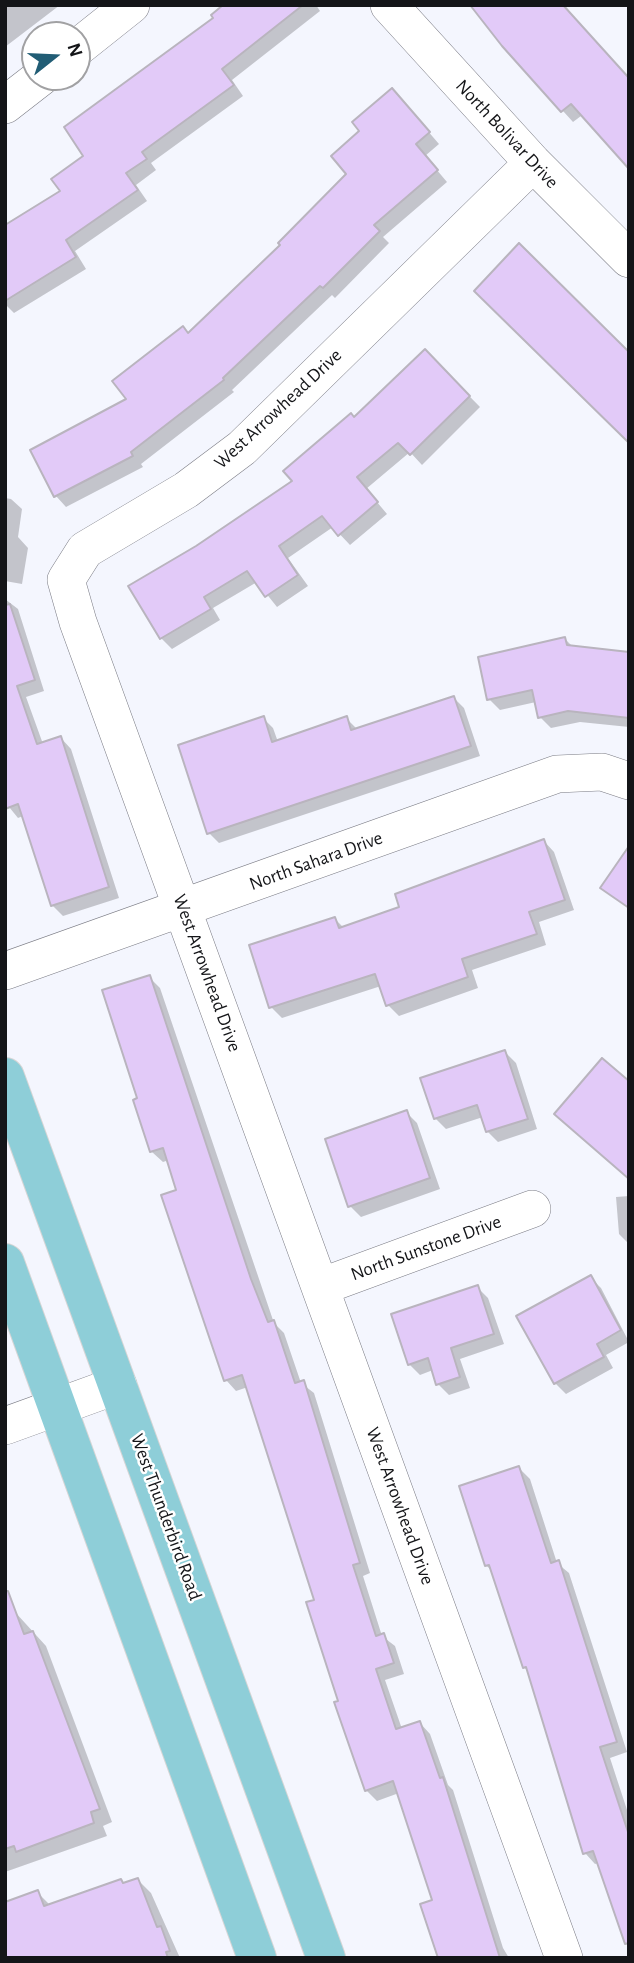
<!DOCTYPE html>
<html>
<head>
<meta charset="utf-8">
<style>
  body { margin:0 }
  #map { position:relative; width:634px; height:1963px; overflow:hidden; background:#f4f6fe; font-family:"Alegreya Sans",sans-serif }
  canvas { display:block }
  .frame { position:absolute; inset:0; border:7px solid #141518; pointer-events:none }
  .north { position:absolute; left:21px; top:21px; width:70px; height:70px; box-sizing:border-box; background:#fff; border:2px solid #a1a1a3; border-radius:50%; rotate:72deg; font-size:19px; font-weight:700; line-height:28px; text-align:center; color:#141518 }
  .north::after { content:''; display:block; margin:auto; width:24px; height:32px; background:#215d75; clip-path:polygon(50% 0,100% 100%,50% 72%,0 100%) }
</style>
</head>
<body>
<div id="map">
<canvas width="634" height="1963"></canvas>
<div class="frame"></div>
<div class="north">N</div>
</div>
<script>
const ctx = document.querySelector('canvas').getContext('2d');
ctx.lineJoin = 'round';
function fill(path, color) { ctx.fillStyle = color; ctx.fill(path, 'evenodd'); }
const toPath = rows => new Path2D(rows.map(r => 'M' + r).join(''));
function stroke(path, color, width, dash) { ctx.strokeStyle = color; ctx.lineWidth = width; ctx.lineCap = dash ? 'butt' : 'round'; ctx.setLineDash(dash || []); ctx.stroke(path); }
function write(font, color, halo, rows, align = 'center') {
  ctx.font = font + ' "Alegreya Sans",sans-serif'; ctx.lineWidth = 5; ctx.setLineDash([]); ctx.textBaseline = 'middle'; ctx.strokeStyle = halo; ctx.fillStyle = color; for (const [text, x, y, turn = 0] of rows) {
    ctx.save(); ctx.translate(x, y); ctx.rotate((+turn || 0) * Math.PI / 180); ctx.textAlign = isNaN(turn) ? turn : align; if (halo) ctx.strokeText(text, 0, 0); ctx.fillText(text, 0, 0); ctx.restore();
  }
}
const shadow = toPath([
  [5,5,60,5,5,47],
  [226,5,316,5,320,11,232,80,243,96,151,163,156,170,136,185,147,201,75,251,86,269,14,313,5,304,5,227,62,192,86,156],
  [503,45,629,80,573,122],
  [402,101,439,144,425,156,447,182,383,237,389,243,335,298,332,295,232,390,234,392,141,464,143,467,66,507,56,496,129,400,188,334,283,245,348,174],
  [425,351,480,407,422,465,410,452,366,489,387,514,350,545,333,527,288,558,308,586,277,607,257,582,213,608,220,620,172,649,161,638,197,548,294,481],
  [5,498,11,499,22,509,18,537,28,548,22,584,5,581],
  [5,599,18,609,44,691,26,697,43,744,61,738,71,749,119,898,63,916,52,905,23,816,18,818,5,802],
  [565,639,573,647,629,653,629,727,580,722,551,728,540,717,536,702,500,710,489,699],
  [454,698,464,708,480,756,219,843,209,833,263,718,273,728,278,742,346,718,356,728],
  [544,841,554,852,574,910,539,922,546,945,472,970,478,988,399,1016,388,1005,381,986,282,1018,271,1007,335,919,344,928,402,908],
  [149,977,160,988,274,1323,284,1333,301,1383,314,1393,370,1573,363,1576,382,1636,395,1646,404,1674,385,1680,402,1729,420,1723,430,1734,448,1785,453,1790,503,1948,509,1958,440,1958,434,1901,399,1793,377,1801,366,1790,340,1702,316,1601,248,1387,236,1391,226,1380,179,1191,169,1160,163,1162,152,1152,135,1101,140,1100],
  [505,1052,516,1063,537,1129,498,1142,487,1131,483,1117,446,1129,435,1118],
  [406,1112,417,1123,440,1189,361,1217,350,1206],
  [629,1196,629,1244,619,1234,616,1197],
  [590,1277,601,1288,629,1342,606,1355,613,1368,566,1394,555,1383,518,1317],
  [477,1287,488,1298,504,1344,460,1359,470,1388,449,1395,438,1384,433,1370,420,1375,409,1364],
  [519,1468,530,1479,557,1563,569,1573,627,1752,610,1758,629,1816,629,1948,599,1863,595,1864,585,1853,530,1673,524,1667,493,1572,486,1565],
  [15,1612,46,1646,112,1822,103,1826,107,1836,5,1872,5,1615],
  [138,1880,151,1893,180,1958,5,1958,37,1892,51,1906,121,1881,125,1884]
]);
const building = toPath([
  [223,5,303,5,222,69,234,85,142,152,147,159,126,173,138,190,66,240,76,257,5,301,5,225,60,191,51,179,83,156,64,127,213,18,211,15,223,5],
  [470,5,563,5,629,78,629,169,571,104,561,112,502,46,470,5],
  [392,88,430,132,416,144,438,170,374,225,380,231,323,288,320,286,223,378,224,380,131,452,133,456,54,497,30,450,126,399,112,381,183,326,188,333,280,245,278,243,346,174,331,156,359,131,352,122,392,88],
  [519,243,629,352,629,443,474,291,519,243],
  [425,349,470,396,410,455,398,443,357,477,378,502,338,536,322,516,279,546,298,575,265,597,247,571,204,597,211,609,160,639,128,586,196,546,292,481,283,471,351,413,354,417,425,349],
  [10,604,35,680,17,686,37,744,61,736,109,887,51,906,18,804,5,809,5,605,10,604],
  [565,637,567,645,629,652,629,718,568,711,538,718,532,690,487,700,478,657,565,637],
  [454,696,471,746,207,834,178,745,264,716,272,742,347,716,351,730,454,696],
  [544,839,565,900,529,912,537,934,462,959,468,977,386,1006,375,974,269,1008,249,945,335,917,339,928,399,907,395,894,544,839],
  [629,846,629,908,600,888,629,846],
  [150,975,251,1279,268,1322,274,1320,295,1383,304,1380,360,1563,353,1565,376,1636,384,1633,394,1663,376,1669,396,1729,420,1721,440,1778,443,1777,500,1958,438,1958,420,1904,432,1900,393,1781,365,1791,334,1702,338,1701,306,1602,314,1600,242,1375,224,1381,161,1195,176,1190,163,1148,150,1152,133,1100,137,1098,102,990,150,975],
  [505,1050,528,1119,486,1132,477,1105,434,1119,420,1078,505,1050],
  [602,1058,629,1081,629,1179,554,1114,602,1058],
  [407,1110,430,1178,348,1207,325,1139,407,1110],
  [591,1275,621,1330,597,1344,604,1357,554,1384,516,1316,591,1275],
  [478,1285,494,1334,451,1348,460,1377,436,1385,428,1358,408,1365,391,1314,478,1285],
  [519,1466,551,1563,559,1560,617,1742,600,1747,629,1835,629,1943,625,1944,593,1851,583,1854,526,1667,523,1668,489,1565,485,1566,459,1486,519,1466],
  [5,1591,8,1591,24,1634,33,1631,100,1809,91,1812,94,1823,16,1852,14,1846,5,1849,5,1591],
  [138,1878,157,1927,161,1926,170,1951,166,1952,168,1958,5,1958,5,1902,38,1890,44,1906,121,1879,123,1883,138,1878]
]);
const minor = toPath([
  [389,5,533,163,629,259],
  [77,48,131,5],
  [5,105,41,77],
  [533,163,242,448,186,490,85,550,66,580,78,622,564,1958],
  [5,971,557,774,602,772,629,781],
  [320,1287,532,1209],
  [5,1426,118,1385]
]);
const major = toPath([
  [5,1077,326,1958],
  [5,1263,257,1958]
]);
const streetNames = [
  ["North Bolivar Drive",507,134,47],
  ["West Arrowhead Drive",278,409,-43],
  ["North Sahara Drive",316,861,-20],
  ["West Arrowhead Drive",207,973,70],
  ["North Sunstone Drive",426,1248,-20],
  ["West Arrowhead Drive",400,1506,70],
  ["West Thunderbird Road",166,1517,70]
];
fill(shadow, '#0003');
fill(building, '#e2caf8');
stroke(building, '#b9b4be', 2);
stroke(minor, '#7b7c85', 38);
stroke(major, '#d5d5d5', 40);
stroke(minor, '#fff', 37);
stroke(major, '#8eced8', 38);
write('19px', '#141518', '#fff', streetNames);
</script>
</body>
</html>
